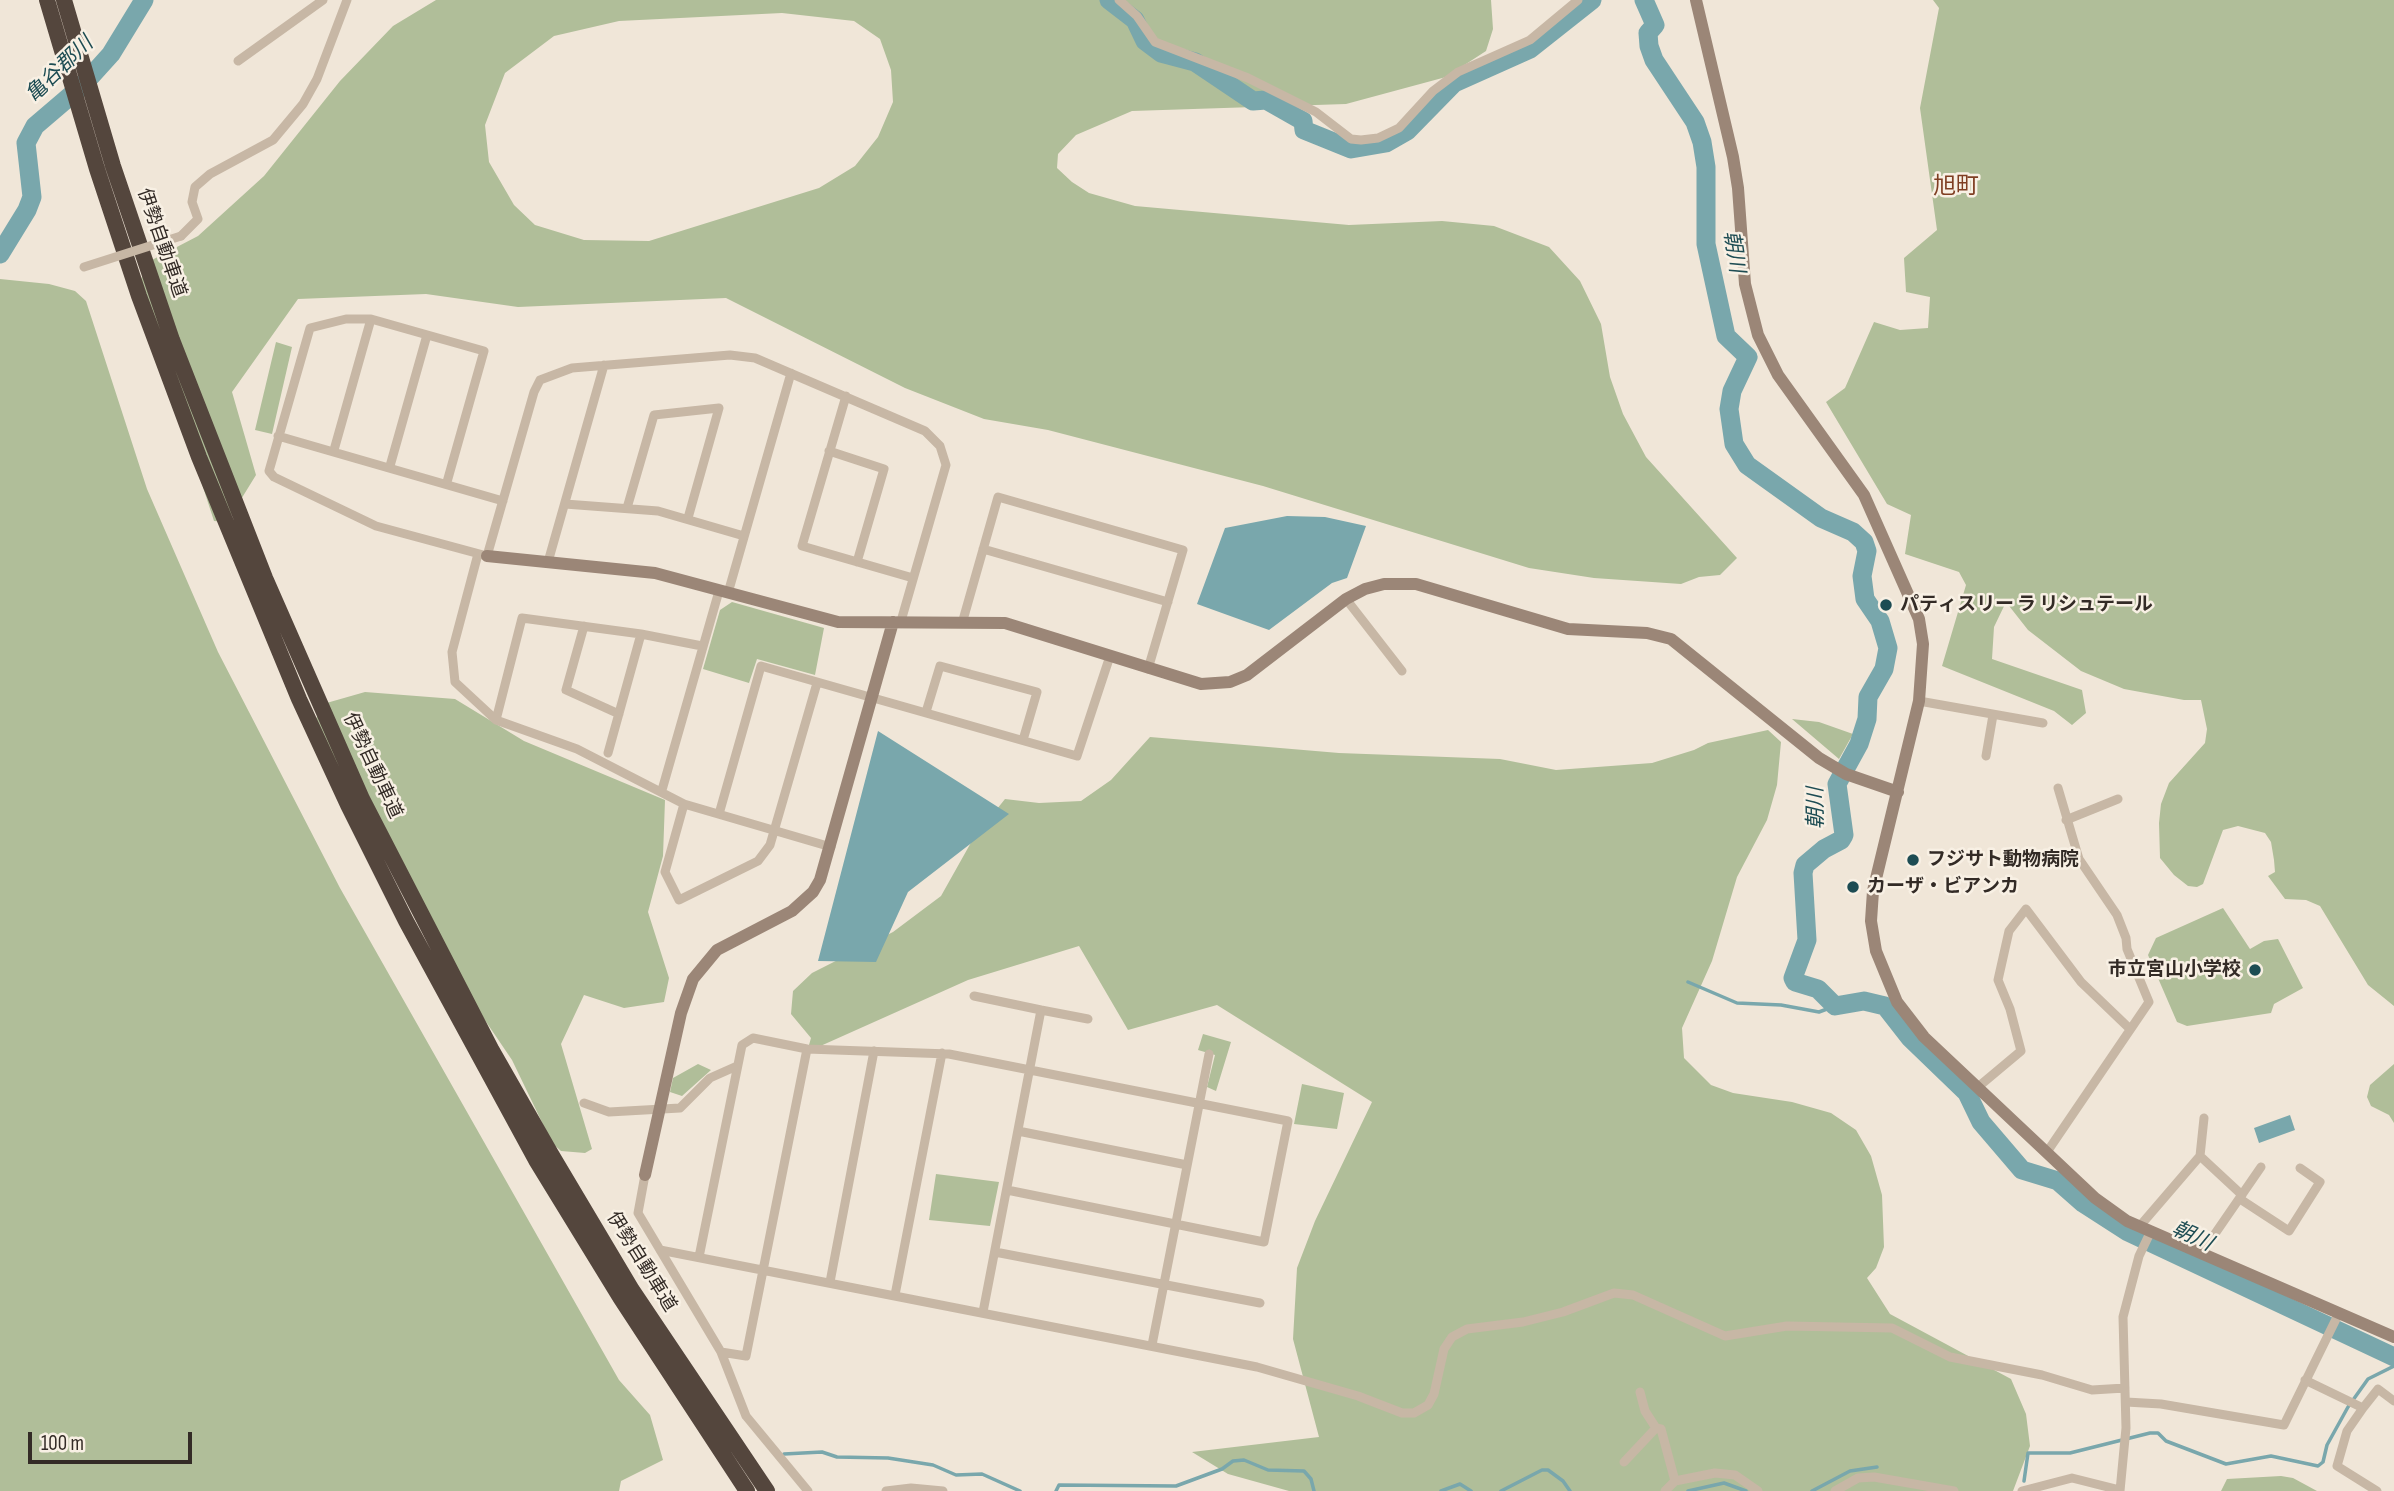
<!DOCTYPE html>
<html>
<head>
<meta charset="utf-8">
<style>
  body { margin:0 }
  #map { position:relative; width:2394px; height:1491px; overflow:hidden; background:#f0e6d8; font-family:"Sofia Sans Condensed",sans-serif }
  canvas { display:block }
  .scale { position:absolute; left:28px; top:1432px; width:164px; height:32px; box-sizing:border-box; border:4px solid #332b26; border-top:0; padding-left:9px; font-size:21px; line-height:24px; white-space:nowrap; color:#332b26; -webkit-text-stroke:5px #f8f0e4; paint-order:stroke }
</style>
</head>
<body>
<div id="map">
<canvas width="2394" height="1491"></canvas>
<div class="scale">100 m</div>
</div>
<script>
const ctx = document.querySelector('canvas').getContext('2d');
ctx.lineJoin = 'round';
function fill(path, color) { ctx.fillStyle = color; ctx.fill(path, 'evenodd'); }
const toPath = rows => new Path2D(rows.map(r => 'M' + r).join(''));
function stroke(path, color, width, dash) { ctx.strokeStyle = color; ctx.lineWidth = width; ctx.lineCap = dash ? 'butt' : 'round'; ctx.setLineDash(dash || []); ctx.stroke(path); }
function write(font, color, halo, rows, align = 'center') {
  ctx.font = font + ' "Sofia Sans Condensed","Noto Sans JP",sans-serif'; ctx.lineWidth = 5; ctx.setLineDash([]); ctx.textBaseline = 'middle'; ctx.strokeStyle = halo; ctx.fillStyle = color; for (const [text, x, y, turn = 0] of rows) {
    ctx.save(); ctx.translate(x, y); ctx.rotate((+turn || 0) * Math.PI / 180); ctx.textAlign = isNaN(turn) ? turn : align; if (halo) ctx.strokeText(text, 0, 0); ctx.fillText(text, 0, 0); ctx.restore();
  }
}
const green = toPath([
  [436,0,1491,0,1493,29,1486,51,1446,77,1346,104,1132,111,1076,135,1058,154,1057,168,1072,182,1089,193,1135,206,1349,225,1442,221,1494,226,1549,247,1580,281,1601,324,1610,377,1623,414,1646,457,1737,558,1720,575,1699,577,1681,584,1594,578,1529,568,1263,486,1048,430,984,419,905,388,726,298,518,307,426,294,298,299,232,392,256,475,227,522,214,521,157,346,140,281,150,261,198,236,264,176,340,81,393,26],
  [782,13,854,21,880,39,891,70,893,102,878,137,855,166,819,188,649,241,584,240,535,225,514,205,489,162,485,125,505,73,554,36,619,21],
  [1933,0,2394,0,2394,1006,2368,985,2320,906,2306,900,2285,899,2268,876,2275,872,2274,860,2271,842,2265,833,2238,826,2223,830,2203,884,2197,887,2188,886,2174,875,2160,858,2159,823,2161,804,2169,783,2205,743,2207,729,2201,700,2184,700,2124,689,2081,671,2028,630,2006,602,1994,627,1992,659,2082,690,2086,713,2072,725,2054,711,1942,666,1966,585,1959,572,1905,554,1911,515,1887,504,1826,402,1845,388,1874,322,1900,330,1928,328,1930,297,1906,292,1904,258,1937,230,1920,108,1939,8],
  [0,279,49,284,75,291,86,301,147,489,218,652,340,888,619,1380,650,1415,663,1460,621,1481,619,1491,0,1491],
  [276,342,292,347,272,434,255,430],
  [732,602,824,628,815,675,757,659,749,683,703,669,720,610],
  [365,692,455,699,524,741,665,800,663,856,648,912,669,978,664,1002,624,1008,584,995,561,1044,592,1149,585,1153,561,1151,552,1143,512,1060,476,1007,327,759,315,721,323,704],
  [1792,719,1819,722,1853,734,1839,759],
  [1768,730,1781,742,1777,785,1767,820,1737,877,1712,961,1682,1028,1684,1058,1711,1085,1733,1093,1792,1102,1831,1113,1856,1130,1871,1156,1882,1195,1884,1247,1876,1268,1867,1278,1890,1314,2011,1379,2026,1414,2030,1446,2013,1491,1289,1491,1228,1474,1192,1452,1319,1437,1293,1339,1297,1268,1315,1221,1372,1102,1217,1005,1128,1030,1079,946,968,980,807,1052,811,1038,791,1014,793,991,812,973,893,932,941,896,973,839,1005,799,1039,803,1081,801,1111,780,1150,737,1339,753,1500,759,1556,770,1652,763,1694,750,1708,743],
  [2223,908,2250,949,2264,941,2278,939,2303,988,2274,1004,2271,1013,2187,1026,2177,1022,2148,955,2156,938],
  [1203,1034,1231,1042,1216,1091,1207,1087,1215,1055,1198,1050],
  [698,1064,711,1070,682,1096,670,1092,673,1078],
  [2394,1064,2394,1123,2389,1115,2371,1106,2367,1097,2370,1085],
  [1302,1084,1344,1093,1337,1129,1294,1124],
  [936,1174,999,1182,990,1226,929,1220],
  [2281,1476,2293,1478,2317,1491,2221,1491,2227,1479]
]);
const water = toPath([
  [1287,516,1325,517,1366,526,1347,578,1332,583,1269,630,1197,604,1225,528],
  [878,731,1009,814,908,892,876,962,818,961],
  [2290,1115,2295,1130,2259,1143,2254,1128]
]);
const stream = toPath([
  [1688,982,1737,1003,1781,1005,1819,1012,1835,1006],
  [784,1454,822,1452,837,1457,888,1458,933,1465,956,1475,982,1474,1020,1491],
  [2024,1481,2028,1453,2070,1453,2150,1433,2158,1433,2166,1441,2226,1464,2271,1456,2318,1466,2323,1462,2327,1445,2348,1407,2368,1379,2394,1366],
  [1056,1491,1059,1485,1176,1486,1222,1469,1233,1461,1244,1460,1268,1470,1304,1471,1311,1479,1314,1491],
  [1441,1491,1460,1484,1471,1491],
  [1501,1491,1542,1470,1548,1470,1563,1481,1570,1491],
  [1688,1491,1724,1483,1746,1491],
  [1812,1491,1850,1471,1877,1467]
]);
const river = toPath([
  [1109,0,1135,20,1145,41,1161,53,1195,62,1253,101,1266,100,1303,121,1304,130,1351,149,1386,143,1407,131,1454,83,1530,49,1592,0],
  [1644,0,1655,25,1648,33,1649,46,1654,60,1695,122,1702,142,1706,167,1706,244,1726,336,1748,357,1732,391,1729,409,1734,444,1747,465,1821,518,1853,532,1864,542,1867,551,1862,576,1865,599,1880,621,1888,648,1884,669,1868,697,1867,719,1859,744,1837,784,1844,835,1841,840,1824,849,1805,865,1803,873,1807,940,1793,978,1795,982,1818,989,1835,1006,1864,1001,1885,1006,1910,1038,1967,1093,1981,1122,2022,1170,2058,1181,2083,1203,2128,1232,2394,1357],
  [0,254,27,210,32,197,26,143,35,126,83,85,111,54,144,0]
]);
const street = toPath([
  [1119,0,1137,16,1155,42,1248,78,1316,112,1351,139,1361,140,1378,138,1399,128,1433,91,1458,72,1530,40,1578,0],
  [238,61,323,0],
  [181,236,198,219,192,202,195,187,210,174,273,140,303,104,317,79,347,0],
  [846,396,802,546,913,578],
  [278,436,503,501],
  [334,450,371,319],
  [829,451,884,469,857,562],
  [390,466,427,335],
  [447,482,484,351,371,319,346,319,310,328,269,471,274,477,376,526,487,556,534,392,540,380,572,368,730,355,755,358,925,431,940,446,946,465,901,621],
  [565,504,658,511,744,536],
  [627,508,654,415,719,408,688,518],
  [983,549,1168,602],
  [478,554,452,652,455,682,496,720,577,749,684,804,665,872,679,900,758,861,770,845,817,683],
  [548,562,604,365],
  [728,593,791,373],
  [1346,599,1402,671],
  [963,620,998,497,1183,550,1148,669],
  [584,626,566,690,619,714],
  [1919,701,2043,723],
  [926,712,940,666,1037,692,1023,740],
  [496,720,522,618,641,634,702,646],
  [608,753,641,634],
  [1986,756,1993,715],
  [662,790,719,591],
  [684,804,831,847],
  [719,814,761,666,1077,756,1110,656],
  [2066,820,2118,799],
  [974,996,1041,1010],
  [1978,1087,2021,1051,2010,1009,1998,980,2009,931,2026,909,2081,982,2130,1029],
  [584,1103,609,1112,680,1108,710,1078,737,1066],
  [1018,1131,1187,1165],
  [2047,1152,2149,1002,2127,949,2126,938,2117,915,2079,859,2058,788],
  [2200,1156,2242,1195],
  [645,1175,638,1213,721,1352,746,1416,808,1491],
  [2240,1199,2289,1231,2320,1182,2300,1168],
  [2139,1227,2200,1156,2204,1118],
  [660,1250,1257,1367,1358,1396,1402,1413,1414,1413,1428,1405,1434,1394,1444,1349,1452,1337,1467,1329,1523,1322,1563,1312,1614,1293,1633,1295,1725,1336,1787,1326,1892,1328,1950,1357,2042,1375,2092,1390,2125,1388],
  [995,1252,1260,1303],
  [2201,1254,2261,1167],
  [699,1257,742,1045,753,1038,807,1049,949,1054,1288,1121,1264,1242,1007,1190],
  [830,1282,874,1051],
  [895,1295,942,1053],
  [983,1312,1041,1010,1088,1019],
  [1152,1345,1209,1054],
  [721,1352,746,1356,807,1049],
  [2305,1380,2363,1408,2347,1431,2337,1466,2377,1491],
  [1640,1392,1645,1411,1656,1428,1661,1429,1675,1481],
  [2126,1402,2161,1404,2284,1425,2339,1313],
  [2363,1408,2378,1389,2394,1401],
  [1624,1462,1656,1428],
  [886,1491,911,1488,943,1491],
  [1665,1491,1675,1481,1715,1473,1735,1475,1758,1491],
  [1835,1491,1858,1478,1874,1477,1954,1491],
  [2022,1491,2072,1478,2120,1490],
  [2120,1491,2126,1428,2123,1317,2139,1256,2150,1233]
]);
const secondary = toPath([
  [1696,0,1733,157,1738,188,1745,284,1758,335,1778,375,1864,495,1919,619,1923,644,1919,701,1873,891,1871,921,1876,951,1897,1002,1924,1037,2095,1198,2127,1221,2394,1337],
  [487,556,655,573,838,622,1005,623,1201,684,1230,682,1247,675,1346,599,1365,589,1384,584,1416,584,1568,629,1647,633,1671,639,1819,758,1846,774,1898,792],
  [645,1175,681,1013,693,979,717,950,792,911,813,892,820,880,893,622]
]);
const highway = toPath([
  [47,0,97,169,139,296,199,457,299,699,348,805,406,921,536,1160,620,1297,747,1491],
  [64,0,113,166,172,340,265,578,362,799,491,1049,551,1154,632,1290,767,1491]
]);
const streetBridge = toPath([
  [84,267,181,236]
]);
const markers = [
  [1886,605,7,"#1d4c53"],
  [1913,860,7,"#1d4c53"],
  [1853,887,7,"#1d4c53"],
  [2255,970,7,"#1d4c53"]
];
const streetNames = [
  ["伊勢自動車道",161,243,71],
  ["伊勢自動車道",372,766,65],
  ["伊勢自動車道",641,1262,58]
];
const poiNames = [
  ["パティスリー ラ リシュテール",1900,605],
  ["フジサト動物病院",1927,860],
  ["カーザ・ビアンカ",1867,887],
  ["市立宮山小学校",2241,970,"right"]
];
const waterNames = [
  ["亀谷郡川",60,70,-44],
  ["朝川",1733,252,81],
  ["朝川",1817,808,-91],
  ["朝川",2192,1237,25]
];
const quarterNames = [
  ["旭町",1956,187]
];
fill(green, '#b0be99');
fill(water, '#79a7ac');
stroke(stream, '#79a7ac', 3.5);
stroke(river, '#79a7ac', 19);
stroke(street, '#c7b7a5', 9);
stroke(secondary, '#9b8677', 12);
stroke(highway, '#54463d', 16);
stroke(streetBridge, '#c7b7a5', 9);
for (const [x, y, r, color] of markers) { const dot = new Path2D(); dot.arc(x, y, r, 0, 2 * Math.PI); ctx.fillStyle = color; ctx.fill(dot); stroke(dot, '#f8f0e4', 2.5); }
write('19px', '#332b26', '#f8f0e4', streetNames);
write('bold 19px', '#332b26', '#f8f0e4', poiNames, 'left');
write('italic 21px', '#1d4c53', '#f8f0e4', waterNames);
write('23px', '#7f3e22', '#f8f0e4', quarterNames);
</script>
</body>
</html>
